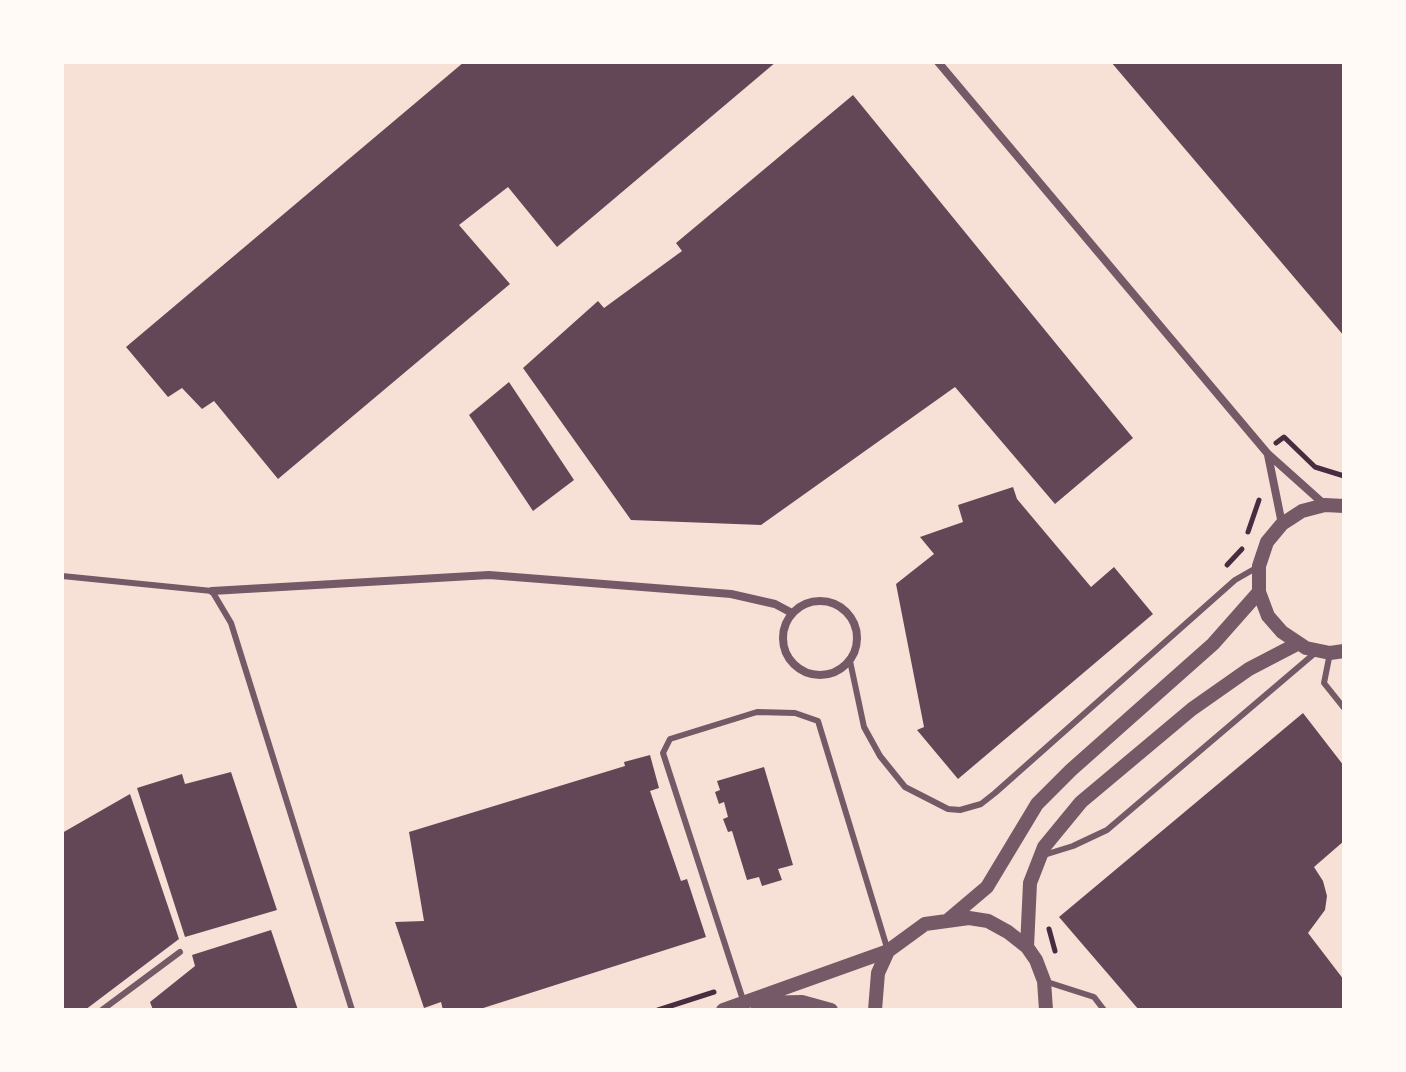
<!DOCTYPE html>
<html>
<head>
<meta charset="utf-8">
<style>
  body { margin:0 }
  #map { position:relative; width:1406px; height:1072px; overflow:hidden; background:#f7e1d7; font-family:Overpass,sans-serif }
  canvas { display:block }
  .frame { position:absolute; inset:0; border:64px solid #fffaf5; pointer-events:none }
</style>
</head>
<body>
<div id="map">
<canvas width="1406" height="1072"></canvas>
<div class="frame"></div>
</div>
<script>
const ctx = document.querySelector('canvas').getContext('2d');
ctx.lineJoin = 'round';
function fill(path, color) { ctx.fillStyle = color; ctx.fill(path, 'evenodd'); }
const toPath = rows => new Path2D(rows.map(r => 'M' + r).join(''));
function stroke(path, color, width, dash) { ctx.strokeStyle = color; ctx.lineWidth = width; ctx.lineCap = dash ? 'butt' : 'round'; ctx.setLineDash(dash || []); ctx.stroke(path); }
const building = toPath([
  [464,62,776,62,557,247,508,187,459,225,510,284,278,479,214,401,202,409,182,388,168,397,126,347],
  [1111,62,1344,62,1344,336],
  [853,95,1133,438,1055,504,955,387,761,525,631,520,523,368,598,301,604,308,682,251,676,243],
  [509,382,574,480,533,511,469,415],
  [1013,487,1017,499,1091,587,1114,567,1153,614,958,779,917,730,924,727,896,584,934,554,920,537,963,522,958,505],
  [1303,713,1344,766,1344,841,1314,867,1323,881,1327,896,1325,910,1308,933,1344,980,1344,1010,1139,1010,1059,917],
  [650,755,659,788,650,791,681,881,687,879,706,937,477,1010,443,1010,441,1002,424,1008,395,922,424,921,409,832,625,766,624,762],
  [764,767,793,865,778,869,782,880,762,886,759,877,747,880,732,831,728,832,723,819,728,817,724,802,719,804,715,792,720,790,717,781],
  [231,772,277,910,185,937,137,788,182,774,185,784],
  [130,794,179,939,85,1010,62,1010,62,833],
  [271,930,298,1010,153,1010,150,1002,195,966,192,955]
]);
const path = toPath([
  [1276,443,1284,437,1315,467,1344,476],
  [1248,532,1259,500],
  [1227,565,1242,549],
  [1049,929,1055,951],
  [658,1010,714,992]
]);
const service = toPath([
  [62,576,212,591,231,623,352,1010],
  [1330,653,1324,683,1344,708],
  [850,661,864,727,880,756,905,787,948,809,960,810,981,804,995,793,1235,580,1256,568],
  [1044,855,1073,846,1107,830,1315,653],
  [1044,981,1094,997,1104,1010],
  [744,1003,663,753,670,739,757,712,795,713,818,721,888,951],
  [102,1010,180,952]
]);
const minor = toPath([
  [938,62,1268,454,1325,505],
  [1268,455,1282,524],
  [212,591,489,575,731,594,775,604,792,613],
  '783 638a37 37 0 1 1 74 0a37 37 0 1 1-74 0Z'
]);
const tertiary = toPath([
  [1344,506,1325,505,1302,511,1282,524,1267,542,1259,566,1259,592,1268,616,1282,632,1306,648,1330,653,1344,651],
  [948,920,987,887,1037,804,1071,770,1213,644,1259,592],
  [1027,947,1030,883,1044,847,1081,802,1192,709,1249,669,1297,644],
  [756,1003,802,1002,831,1010],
  [723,1010,888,951],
  [875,1010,878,973,888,951,925,924,969,918,988,921,1008,932,1027,947,1036,960,1044,981,1046,1010]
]);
fill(building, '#644757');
stroke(path, '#4a2c40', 5);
stroke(service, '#755966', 6);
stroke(minor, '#755966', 8);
stroke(tertiary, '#755966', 14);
</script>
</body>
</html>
